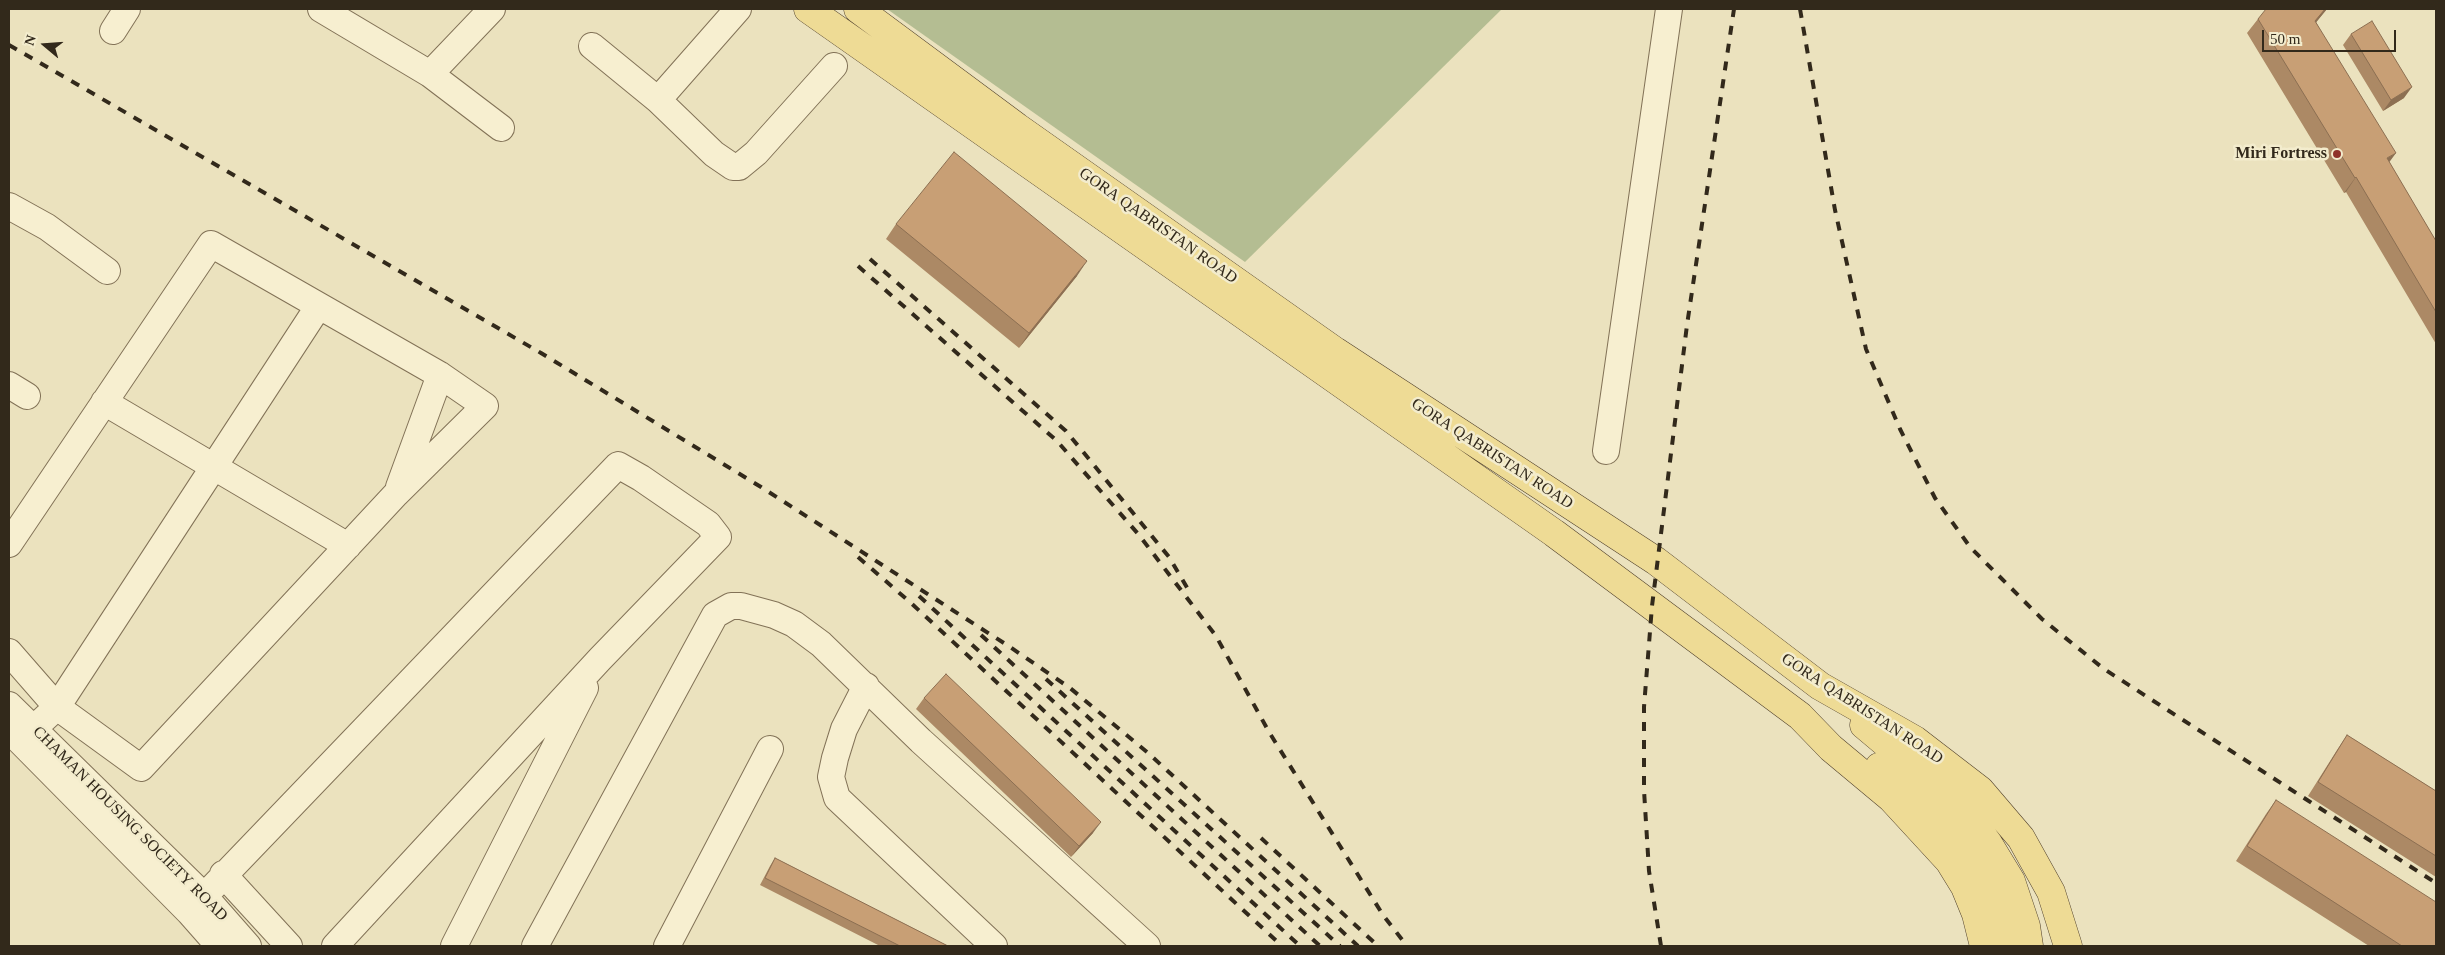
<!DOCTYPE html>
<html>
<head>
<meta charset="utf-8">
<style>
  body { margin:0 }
  #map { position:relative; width:2445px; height:955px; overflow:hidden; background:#ebe2be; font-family:Georgia,serif }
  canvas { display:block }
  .frame { position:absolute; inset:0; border:10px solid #32291b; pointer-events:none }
  .north { position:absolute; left:20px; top:20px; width:50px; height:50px; -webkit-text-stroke:4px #f3eccd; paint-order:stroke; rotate:288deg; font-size:14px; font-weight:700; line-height:20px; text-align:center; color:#32291b }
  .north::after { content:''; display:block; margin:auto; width:18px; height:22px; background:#32291b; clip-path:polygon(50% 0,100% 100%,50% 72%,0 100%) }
  .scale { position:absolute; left:2262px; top:30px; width:134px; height:22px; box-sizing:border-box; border:2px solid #32291b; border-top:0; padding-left:6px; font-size:15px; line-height:18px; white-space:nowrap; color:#32291b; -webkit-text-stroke:4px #f3eccd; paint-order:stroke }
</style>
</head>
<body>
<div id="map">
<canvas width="2445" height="955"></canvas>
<div class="frame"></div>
<div class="north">N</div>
<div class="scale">50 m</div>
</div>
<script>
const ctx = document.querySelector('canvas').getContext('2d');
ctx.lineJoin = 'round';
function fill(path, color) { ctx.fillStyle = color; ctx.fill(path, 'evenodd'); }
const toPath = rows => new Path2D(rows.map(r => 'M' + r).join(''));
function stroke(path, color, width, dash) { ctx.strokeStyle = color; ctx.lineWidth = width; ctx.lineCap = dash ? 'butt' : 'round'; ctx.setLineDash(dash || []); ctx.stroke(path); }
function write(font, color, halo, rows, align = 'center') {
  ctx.font = font + ' Georgia,serif'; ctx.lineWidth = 5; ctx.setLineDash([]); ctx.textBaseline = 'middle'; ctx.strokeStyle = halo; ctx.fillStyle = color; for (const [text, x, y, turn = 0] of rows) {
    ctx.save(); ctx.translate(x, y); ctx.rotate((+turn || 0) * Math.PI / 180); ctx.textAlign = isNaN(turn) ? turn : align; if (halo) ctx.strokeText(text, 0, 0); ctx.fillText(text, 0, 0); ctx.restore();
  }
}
const cemetery = toPath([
  [887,9,1502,9,1245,262]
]);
const minor = toPath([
  [321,9,430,74,501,128],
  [113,31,127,9],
  [592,46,658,100,714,154,733,167,739,167,756,153,834,66],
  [430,74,492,9],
  [658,100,738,9],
  [9,206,47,227,107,271],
  [9,385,27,396],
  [104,402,348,546],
  [1606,451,1669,9],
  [399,487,440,375],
  [9,544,211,244,440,375,485,406,396,494,141,768,57,707,9,652],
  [866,686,844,729,835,758,831,777,837,798,994,946],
  [9,705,205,897,248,946],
  [9,730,189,912,219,946],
  [20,741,57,707,318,307],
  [223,874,289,946],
  [189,912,618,465,641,478,708,524,718,537,600,659,335,946],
  [454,946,585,688],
  [535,946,715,615,731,606,741,606,774,615,794,624,821,644,921,741,1147,946],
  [667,946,770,749]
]);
const major = toPath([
  [808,9,1554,533,1800,716,1831,748,1891,798,1949,861,1965,887,1976,914,1984,946],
  [858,9,1017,127,1335,351,1656,561,1820,686,1915,740,1980,790,2021,838,2051,892,2068,946],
  [1864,725,1945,793,1968,816,1988,843,2011,881,2026,926,2029,946],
  [1879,767,1922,800,1957,836,1975,860,1996,901,2006,946]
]);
const rail = toPath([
  [1800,9,1835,210,1866,349,1900,429,1935,498,1970,547,2042,619,2104,669,2436,883],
  [9,45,541,353,761,487,1010,647,1070,688,1147,752,1358,946],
  [870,259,1066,431,1169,557,1189,591],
  [858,266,1057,441,1139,535,1216,636,1269,732,1383,915,1407,946],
  [858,557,911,603,1282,946],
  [919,596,1300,946],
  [981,635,1320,946],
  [1046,679,1340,946],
  [1261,838,1378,946],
  [1661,946,1649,871,1644,790,1644,707,1652,606,1687,325,1734,9]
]);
const wall = toPath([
  [2327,9,2316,22,2389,162,2436,241,2436,344,2346,192,2344,193,2247,33,2258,19],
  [2351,34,2404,98,2383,111,2343,45],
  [896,224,1077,276,1019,348,886,239],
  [924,698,1093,833,1071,857,916,709],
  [2347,735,2436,791,2436,877,2308,796,2337,750],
  [2276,800,2436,946,2369,946,2236,861,2266,814],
  [775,858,948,946,880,946,760,885,770,866]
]);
const shadedWall = toPath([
  [2325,9,2327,9,2305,36,2315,21],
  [2412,87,2404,98,2383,111,2391,100],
  [2396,153,2385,168,2387,158],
  [2356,177,2346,192,2344,193,2355,178],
  [1087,261,1077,276,1019,348,1029,333],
  [1101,822,1093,833,1071,857,1079,846]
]);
const building = toPath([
  [2266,9,2325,9,2315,21,2396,153,2387,158,2436,241,2436,312,2356,177,2355,178,2258,19,2266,9],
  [2372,21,2412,87,2391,100,2351,34,2372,21],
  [954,152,1087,261,1029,333,896,224,954,152],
  [946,674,1101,822,1079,846,924,698,946,674],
  [2347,735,2436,791,2436,856,2318,782,2347,735],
  [2276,800,2436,902,2436,946,2402,946,2247,846,2276,800],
  [775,858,948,946,900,946,765,878,775,858]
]);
const markers = [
  [2337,154,5,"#8f332a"]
];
const poiNames = [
  ["Miri Fortress",2327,154]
];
const streetNames = [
  ["GORA QABRISTAN ROAD",1158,226,35],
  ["GORA QABRISTAN ROAD",1492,454,33],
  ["GORA QABRISTAN ROAD",1862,709,33],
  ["CHAMAN HOUSING SOCIETY ROAD",130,824,45]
];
fill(cemetery, '#b4bd92');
stroke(minor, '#827257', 28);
stroke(major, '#50402c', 29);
stroke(minor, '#f7efd0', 26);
stroke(major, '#eedb95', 28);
stroke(rail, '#32291b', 4, [9, 9]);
fill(wall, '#ac8965');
fill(shadedWall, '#8c6f52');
fill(building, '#c89f75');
stroke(building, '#8c6f52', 1);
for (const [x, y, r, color] of markers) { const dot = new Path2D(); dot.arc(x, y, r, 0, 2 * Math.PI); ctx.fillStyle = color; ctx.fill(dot); stroke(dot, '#f3eccd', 2); }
write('bold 16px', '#32291b', '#f3eccd', poiNames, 'right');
write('16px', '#32291b', '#f3eccd', streetNames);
</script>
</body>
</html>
